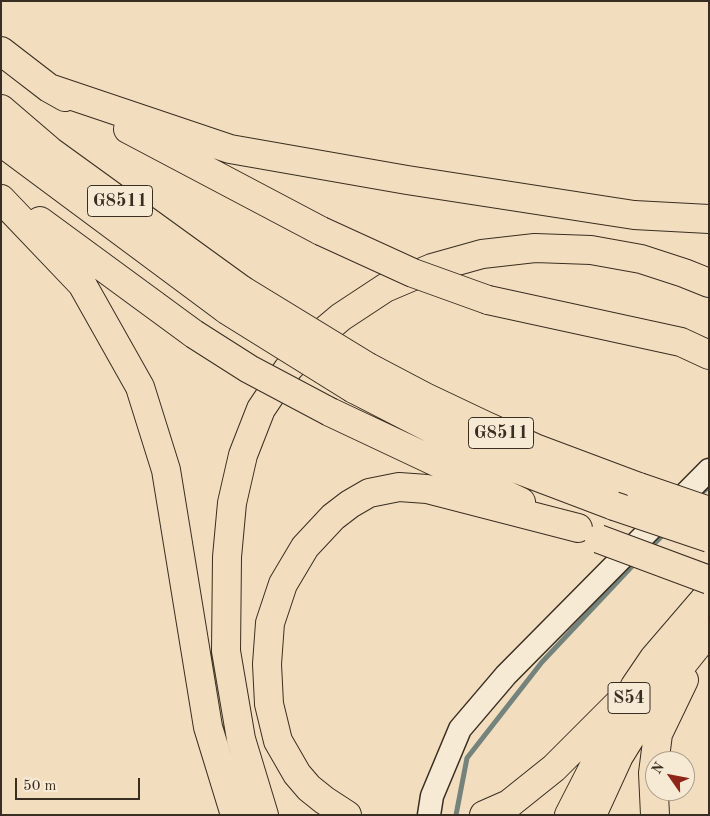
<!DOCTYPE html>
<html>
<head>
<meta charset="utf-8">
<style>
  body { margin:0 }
  #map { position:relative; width:710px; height:816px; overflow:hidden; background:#f2debf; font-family:"Old Standard TT",serif }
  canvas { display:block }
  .frame { position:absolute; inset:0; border:2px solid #392e22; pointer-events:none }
  .north { position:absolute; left:645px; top:751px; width:50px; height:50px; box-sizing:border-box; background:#f7ead5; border:1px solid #ab9f8d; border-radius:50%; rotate:303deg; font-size:14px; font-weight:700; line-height:20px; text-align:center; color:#392e22 }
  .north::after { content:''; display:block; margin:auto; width:18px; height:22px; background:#8f2418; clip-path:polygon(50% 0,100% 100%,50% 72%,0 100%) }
  .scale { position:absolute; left:15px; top:778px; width:125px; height:22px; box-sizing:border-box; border:2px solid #392e22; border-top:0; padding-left:6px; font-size:15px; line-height:18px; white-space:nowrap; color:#392e22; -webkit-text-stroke:4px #f7ead5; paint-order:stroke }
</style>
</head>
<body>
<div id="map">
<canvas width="710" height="816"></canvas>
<div class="frame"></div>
<div class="north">N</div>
<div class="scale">50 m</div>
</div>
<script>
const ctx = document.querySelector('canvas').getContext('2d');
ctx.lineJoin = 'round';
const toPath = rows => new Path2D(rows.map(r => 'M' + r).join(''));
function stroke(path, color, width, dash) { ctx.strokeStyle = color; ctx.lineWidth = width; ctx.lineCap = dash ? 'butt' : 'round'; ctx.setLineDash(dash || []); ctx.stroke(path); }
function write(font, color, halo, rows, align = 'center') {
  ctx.font = font + ' "Old Standard TT",serif'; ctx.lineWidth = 4.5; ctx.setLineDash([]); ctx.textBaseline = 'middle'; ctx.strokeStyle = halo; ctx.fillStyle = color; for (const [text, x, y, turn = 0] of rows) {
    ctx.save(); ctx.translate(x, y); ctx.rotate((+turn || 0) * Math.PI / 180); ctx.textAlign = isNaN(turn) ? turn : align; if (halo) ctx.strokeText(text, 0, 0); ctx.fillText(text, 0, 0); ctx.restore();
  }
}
const stream = toPath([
  [697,498,709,486],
  [649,549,666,532],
  [456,815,467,758,542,662,636,562]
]);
const secondary = toPath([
  [429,815,432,796,460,729,506,675,709,470]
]);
const highway = toPath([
  [1,51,49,88,65,97],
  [49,88,230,149,407,180,634,215,709,219],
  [1,109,50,151,242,290],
  [128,129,321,231],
  [1,142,227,310],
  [1,199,82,284,140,387,166,470,208,727,235,815],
  [40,221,194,334],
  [488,300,681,342,709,355],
  [368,367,425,397,484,425,535,448,639,487],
  [354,389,473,450,519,470,614,506],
  [330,412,521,502],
  [264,815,241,739,226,651,227,557,232,503,243,455,261,409,288,369,322,333,341,317,385,288,432,268,482,254,535,248,591,250,641,259,684,273,709,283],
  [347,815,324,800,309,788,297,774,278,741,269,704,267,664,270,623,283,584,305,547,333,517,350,504,369,493,399,487,427,489,578,528],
  [484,815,509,804,554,768,617,705],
  [569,815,635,686,654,658,709,594],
  [592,815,619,756,653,701,709,631],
  [655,815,653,773,658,734,684,680]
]);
const highwayBridge = toPath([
  [321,231,413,273,488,300],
  [242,290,368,367],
  [227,310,354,389],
  [194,334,249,369,330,412],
  [639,487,709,511],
  [614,506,709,538],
  [599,539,709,580]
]);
const shields = [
  [120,201,65],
  [501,433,65],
  [629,698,42]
];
const shieldNames = [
  ["G8511",120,201],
  ["G8511",501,433],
  ["S54",629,698]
];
stroke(stream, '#74837b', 5);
stroke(secondary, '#392e22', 25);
stroke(highway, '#392e22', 30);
stroke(secondary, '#f7ead5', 22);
stroke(highway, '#f2debf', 28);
stroke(highwayBridge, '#392e22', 30, []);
stroke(highwayBridge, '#f2debf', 28);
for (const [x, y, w] of shields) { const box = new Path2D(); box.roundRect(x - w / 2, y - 15.5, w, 31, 4); ctx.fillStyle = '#f7ead5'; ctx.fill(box); stroke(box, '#392e22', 1); }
write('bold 18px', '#392e22', null, shieldNames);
</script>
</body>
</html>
